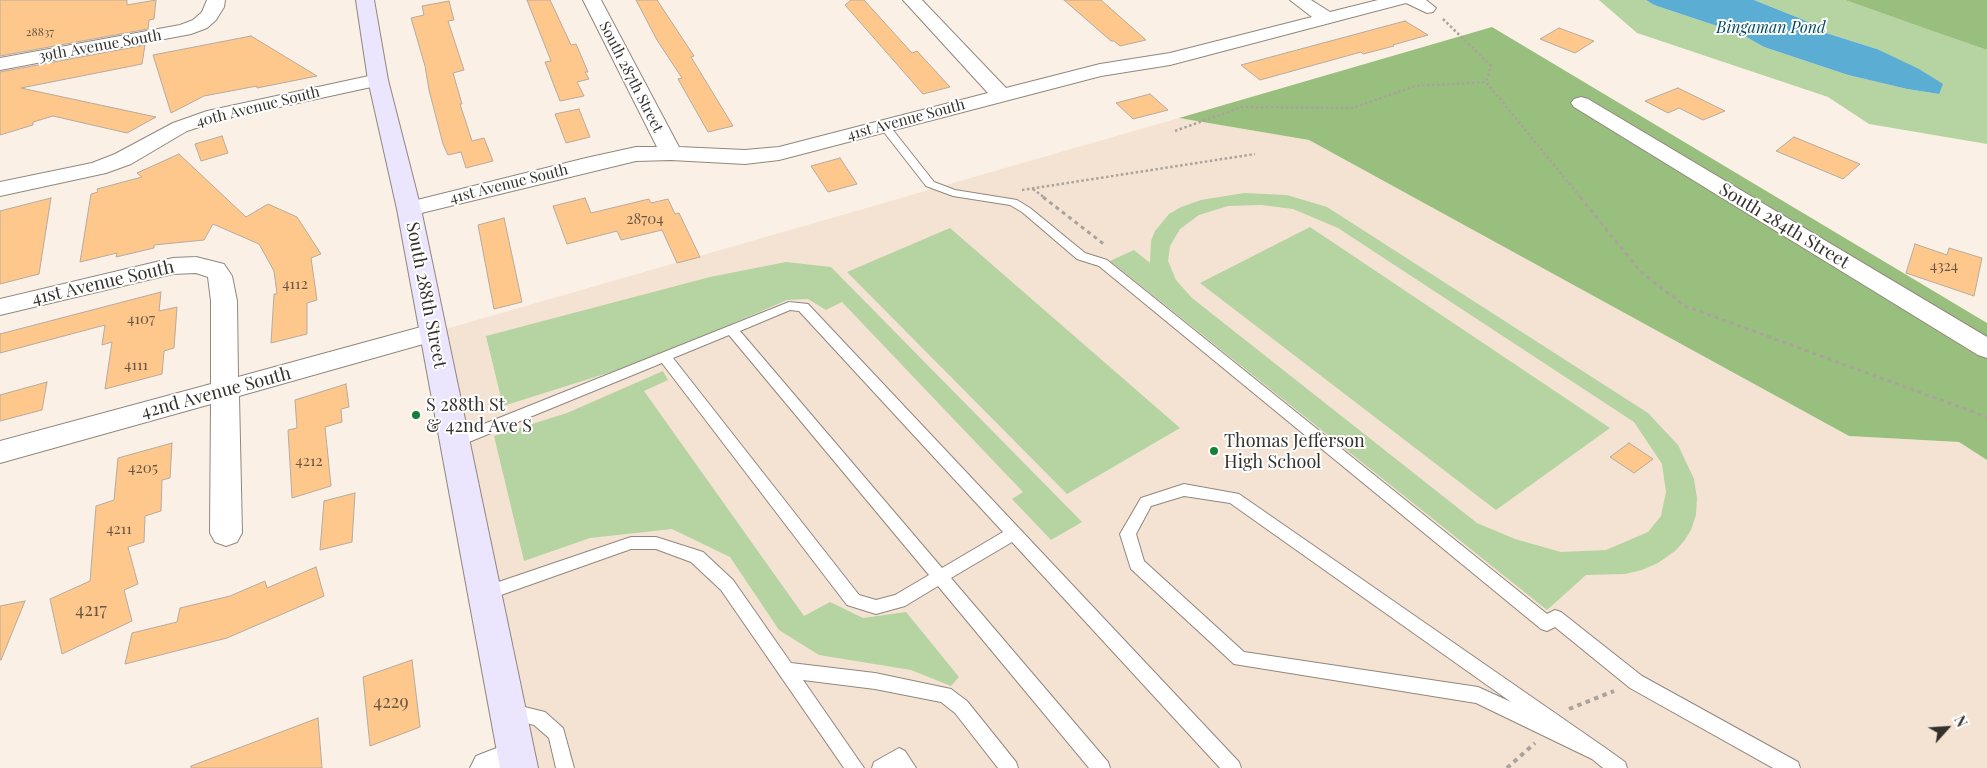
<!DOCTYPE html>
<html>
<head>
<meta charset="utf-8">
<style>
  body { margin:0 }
  #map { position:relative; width:1987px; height:768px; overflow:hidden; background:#fbf0e5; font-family:"Playfair Display",serif }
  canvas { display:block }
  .north { position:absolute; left:1922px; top:703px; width:50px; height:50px; -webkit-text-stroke:4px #fff; paint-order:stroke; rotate:64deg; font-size:14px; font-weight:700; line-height:20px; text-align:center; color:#34302c }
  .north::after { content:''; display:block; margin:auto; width:18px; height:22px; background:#34302c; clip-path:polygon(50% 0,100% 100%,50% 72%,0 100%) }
</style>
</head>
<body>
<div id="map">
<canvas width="1987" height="768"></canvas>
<div class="north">N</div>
</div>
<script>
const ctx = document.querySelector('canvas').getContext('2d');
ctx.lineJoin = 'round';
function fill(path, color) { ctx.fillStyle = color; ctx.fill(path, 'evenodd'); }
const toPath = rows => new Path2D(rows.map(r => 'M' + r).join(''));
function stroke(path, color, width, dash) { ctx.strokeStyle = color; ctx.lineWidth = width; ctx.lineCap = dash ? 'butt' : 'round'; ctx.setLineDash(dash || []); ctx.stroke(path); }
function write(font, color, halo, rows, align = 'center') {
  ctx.font = font + ' "Playfair Display",serif'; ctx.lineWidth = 4; ctx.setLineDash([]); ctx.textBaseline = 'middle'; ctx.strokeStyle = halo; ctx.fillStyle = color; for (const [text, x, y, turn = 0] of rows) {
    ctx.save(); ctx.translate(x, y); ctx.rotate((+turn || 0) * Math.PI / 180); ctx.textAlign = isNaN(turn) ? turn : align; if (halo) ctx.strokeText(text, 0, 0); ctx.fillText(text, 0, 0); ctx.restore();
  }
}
const built = toPath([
  [1179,118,1309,140,1849,436,1959,442,1987,460,1987,768,519,768,432,333]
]);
const green = toPath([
  [1599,0,1646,0,1654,5,1741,34,1764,47,1848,75,1907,89,1939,94,1877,49,1826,33,1804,20,1754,0,1845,0,1987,50,1987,144,1869,124,1828,97,1637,33],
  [1244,193,1287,195,1327,207,1648,413,1678,445,1694,479,1697,498,1696,515,1691,530,1684,541,1675,551,1658,563,1642,570,1625,574,1586,575,1547,610,1110,261,1134,250,1150,263,1151,241,1155,231,1169,214,1181,207,1201,200],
  [1261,205,1293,209,1338,228,1634,422,1662,464,1666,492,1661,516,1648,532,1606,550,1561,552,1515,539,1477,523,1192,298,1176,280,1168,261,1170,246,1180,229,1199,215,1228,206],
  [1310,227,1610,428,1496,510,1200,283],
  [950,228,1180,428,1067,494,847,272],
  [786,262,831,267,1082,522,1051,540,1012,499,1023,492,842,302,826,310,808,299,787,300,646,361,503,406,486,336,710,277],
  [663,371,668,380,644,391,804,616,830,602,863,618,906,612,959,677,951,686,911,670,819,655,779,630,730,557,672,529,590,538,524,561,494,436,567,413]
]);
const forest = toPath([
  [1845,0,1987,0,1987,50,1924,28],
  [1492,27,1987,323,1987,460,1959,442,1849,436,1309,140,1179,118]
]);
const water = toPath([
  [1646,0,1754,0,1804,20,1826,33,1877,49,1919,69,1943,84,1939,94,1907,89,1848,75,1764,47,1741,34,1654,5]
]);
const building = toPath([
  [0,0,127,0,127,5,156,0,154,19,149,20,148,29,0,56,0,0],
  [527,0,550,0,571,45,576,44,588,72,585,72,589,79,577,82,584,96,560,101,545,62,551,61,527,0],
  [636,0,657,0,694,56,691,57,733,126,708,132,678,79,682,78,657,40,636,0],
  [851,0,864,0,912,53,917,51,950,87,923,94,845,5,851,0],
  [1064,0,1101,0,1146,40,1120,46,1114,41,1111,41,1064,0],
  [449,1,454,20,448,21,464,70,453,73,462,104,460,104,472,141,484,138,493,161,466,168,461,152,448,155,443,144,429,90,425,66,411,18,424,15,422,6,449,1],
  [1405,21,1428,35,1393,45,1394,46,1363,54,1361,52,1260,80,1241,65,1405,21],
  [1559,28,1594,41,1575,53,1540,39,1559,28],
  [251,36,317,76,257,88,257,86,204,96,171,113,153,55,251,36],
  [145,45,142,64,21,88,156,117,127,133,53,116,33,122,33,125,0,135,0,72,145,45],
  [1678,88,1725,111,1703,120,1679,108,1668,113,1645,101,1678,88],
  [1150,94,1168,110,1133,119,1116,103,1150,94],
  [579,109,590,137,566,143,555,114,579,109],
  [222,136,228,153,201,161,195,144,222,136],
  [1794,137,1860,164,1843,179,1776,151,1794,137],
  [179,154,246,217,268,204,297,217,321,254,311,258,317,300,307,303,307,334,271,343,274,294,277,294,274,271,259,244,213,224,204,240,154,245,154,248,116,257,117,253,80,262,91,194,98,192,97,189,142,177,137,173,179,154],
  [840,158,857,184,828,192,811,166,840,158],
  [51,198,39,274,0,284,0,211,51,198],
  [585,198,591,213,649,199,651,203,668,199,675,214,679,213,700,257,677,263,662,230,621,240,617,231,567,244,553,206,585,198],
  [504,218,522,302,494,309,478,225,504,218],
  [1915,244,1947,255,1949,248,1982,258,1974,296,1906,273,1915,244],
  [161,292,159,311,177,307,174,348,164,351,162,374,105,389,112,342,102,345,105,325,0,353,0,334,161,292],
  [47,382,42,410,0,421,0,395,47,382],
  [346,384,349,407,341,409,342,422,325,427,331,486,292,498,288,430,297,428,295,400,346,384],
  [172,443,170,478,162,480,161,511,145,516,144,542,128,547,138,584,124,590,132,621,62,654,50,599,90,581,96,506,114,500,118,458,172,443],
  [1629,443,1653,459,1634,473,1610,457,1629,443],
  [355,493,352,542,320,550,324,501,355,493],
  [316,567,324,596,227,638,125,664,132,633,177,622,180,608,230,596,265,581,267,588,316,567],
  [25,601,1,660,0,660,0,606,25,601],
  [412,660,420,727,370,746,363,677,412,660],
  [318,718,322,768,191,768,191,766,318,718]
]);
const pathFar2 = toPath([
  [1443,19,1491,66,1486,82,1581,198],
  [1175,131,1241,107,1352,108,1415,86,1486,82],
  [1033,189,1045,198],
  [1022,190,1255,154]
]);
const pathFar1 = toPath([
  [1043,197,1105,245],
  [1580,197,1641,272,1685,306,1987,417]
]);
const path = toPath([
  [1569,709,1614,691],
  [1507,768,1535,743]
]);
const service = toPath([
  [885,124,889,125,934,182,955,190,1017,200,1030,208,1085,253,1107,260,1547,614,1555,610,1561,612,1642,676,1798,762,1800,768,1773,768,1630,688,1555,627,1547,631,1541,629,1099,266,1077,259,1022,212,1010,205,953,196,926,186,880,127,885,124],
  [789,302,808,304,1239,762,1241,768,1220,768,1012,542,951,578,1108,762,1110,768,1089,768,938,586,905,606,876,614,847,605,662,363,459,446,454,447,449,446,447,442,449,438,789,302],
  [790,310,799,311,1003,532,942,568,740,331,790,310],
  [729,335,929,575,895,595,876,600,859,595,673,358,729,335],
  [1184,484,1239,494,1604,747,1625,762,1627,768,1603,768,1592,759,1476,703,1234,664,1131,569,1120,534,1141,498,1184,484],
  [1184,496,1230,503,1511,702,1478,687,1244,652,1144,561,1136,534,1151,506,1184,496],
  [631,537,656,537,703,552,733,580,791,663,875,673,951,689,967,701,1016,762,1018,768,998,768,955,713,941,702,875,689,803,680,864,768,844,768,721,590,691,562,656,549,631,549,484,601,478,599,476,594,478,589,631,537],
  [508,703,545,712,563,728,574,768,556,768,549,738,534,725,502,717,499,711,502,705,508,703],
  [899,748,905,751,916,768,872,768,874,762,899,748]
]);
const minor = toPath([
  [207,0,225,0,224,7,216,20,207,28,191,34,0,70,0,58,180,25,193,20,202,12,207,0],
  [583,0,601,0,679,147,745,150,779,147,988,93,903,0,922,0,1006,88,1100,64,1170,53,1312,17,1290,0,1311,0,1330,12,1378,0,1426,0,1436,8,1433,12,1427,13,1406,3,1170,65,1101,76,779,160,745,164,671,160,636,161,409,216,401,214,397,209,401,204,586,158,636,147,657,147,583,0],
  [378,74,385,76,388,80,385,84,220,120,187,131,131,164,106,173,0,196,0,182,92,163,115,154,173,123,207,111,378,74],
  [1581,97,1588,99,1987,337,1987,358,1978,355,1574,107,1571,103,1574,99,1581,97],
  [196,257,224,264,232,276,237,301,238,377,432,324,441,327,445,333,441,339,239,396,242,533,237,542,226,546,215,542,210,533,211,404,0,463,0,441,211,384,211,301,208,277,196,273,173,274,0,315,0,299,173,258,196,257],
  [517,740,530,745,535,757,531,768,470,768,476,756,517,740]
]);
const secondary = toPath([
  [356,0,374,0,388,80,421,209,538,768,500,768,397,209,368,80,356,0]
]);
const markers = [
  [416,415,5,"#168136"],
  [1214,451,5,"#168136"]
];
const farNumbernames = [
  ["28837",40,32]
];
const farStreetnames = [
  ["39th Avenue South",100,46,-10],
  ["South 287th Street",631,77,63],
  ["40th Avenue South",258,107,-14],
  ["41st Avenue South",906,120,-15],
  ["41st Avenue South",509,184,-14]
];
const numberNames = [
  ["28704",645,219],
  ["4324",1944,266],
  ["4112",295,284],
  ["4107",141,319],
  ["4111",136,365],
  ["4212",309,461],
  ["4205",143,468],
  ["4211",119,529]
];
const farWaternames = [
  ["Bingaman Pond",1771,28]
];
const streetNames = [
  ["South 284th Street",1784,226,31],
  ["41st Avenue South",103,283,-13],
  ["South 288th Street",426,295,79],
  ["42nd Avenue South",216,393,-15]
];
const poiNames = [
  ["S 288th St",426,405],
  ["& 42nd Ave S",426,426],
  ["Thomas Jefferson",1224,441],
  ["High School",1224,462]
];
const nearNumbernames = [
  ["4217",91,610],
  ["4229",391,702]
];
fill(built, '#f4e3d3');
fill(green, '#b5d4a1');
fill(forest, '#98bf7e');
fill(water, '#5badd4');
fill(building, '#fec78c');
stroke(building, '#b5aba0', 1);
stroke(service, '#91877d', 2);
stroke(minor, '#91877d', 2);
stroke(secondary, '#91877d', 2);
stroke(pathFar2, '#aba39b', 2.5, [2.5, 2.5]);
stroke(pathFar1, '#aba39b', 3, [4, 4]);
stroke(path, '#aba39b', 4, [4.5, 4.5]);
fill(service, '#fff');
fill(minor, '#fff');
fill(secondary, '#ebe5fe');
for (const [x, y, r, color] of markers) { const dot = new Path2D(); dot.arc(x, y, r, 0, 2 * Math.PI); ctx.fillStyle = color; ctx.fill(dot); stroke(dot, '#fff', 2); }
write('12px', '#665644', null, farNumbernames);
write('15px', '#34302c', '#fff', farStreetnames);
write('15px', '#665644', null, numberNames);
write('italic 16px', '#014a65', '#fff', farWaternames);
write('18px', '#34302c', '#fff', streetNames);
write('18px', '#34302c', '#fff', poiNames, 'left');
write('18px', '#665644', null, nearNumbernames);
</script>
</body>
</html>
